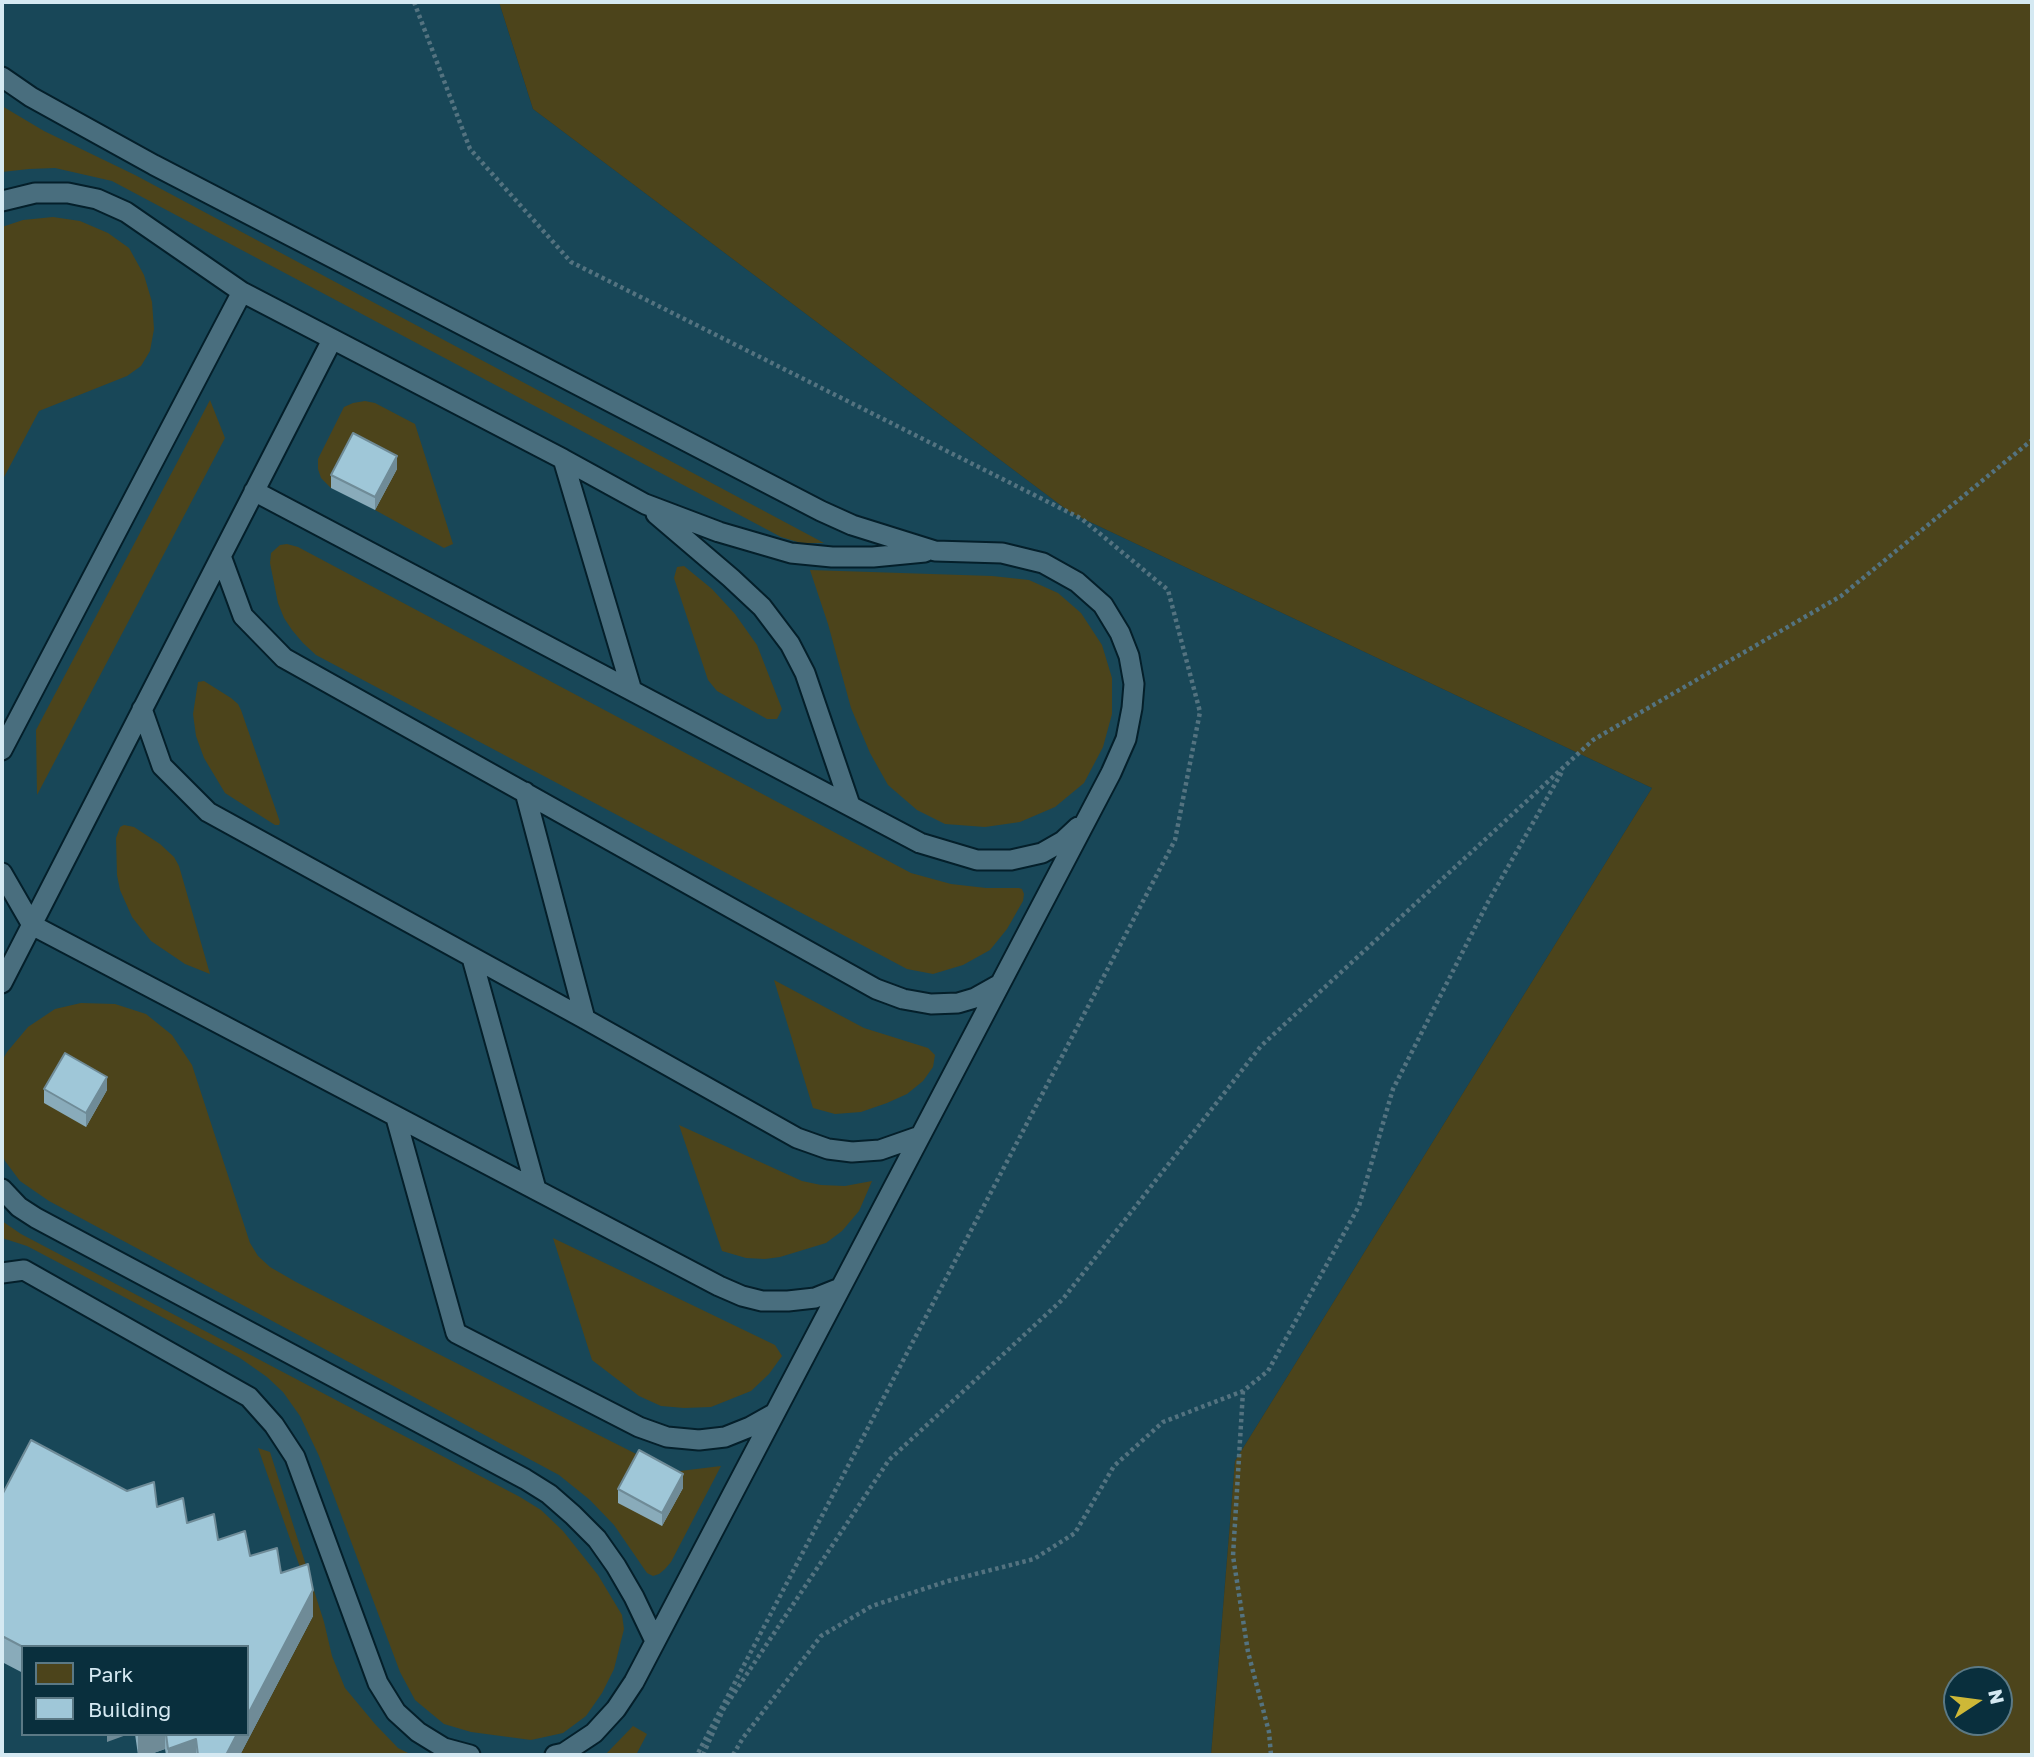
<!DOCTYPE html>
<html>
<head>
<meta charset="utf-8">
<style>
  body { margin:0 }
  #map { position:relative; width:2034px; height:1757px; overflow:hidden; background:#153948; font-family:"Golos Text",sans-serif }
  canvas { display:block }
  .frame { position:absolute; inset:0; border:4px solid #d5e9f2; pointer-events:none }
  .legend { position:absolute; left:21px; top:1645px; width:228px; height:91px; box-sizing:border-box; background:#092f3d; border:2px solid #5b7985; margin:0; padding:9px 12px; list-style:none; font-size:21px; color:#d5e9f2 }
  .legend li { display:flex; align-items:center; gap:14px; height:35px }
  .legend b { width:35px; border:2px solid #5b7985 }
  .north { position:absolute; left:1943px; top:1666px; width:70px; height:70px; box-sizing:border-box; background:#092f3d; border:2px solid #5b7985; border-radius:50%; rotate:77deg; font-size:19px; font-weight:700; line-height:28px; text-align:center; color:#d5e9f2 }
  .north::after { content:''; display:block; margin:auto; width:24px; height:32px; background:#ceb837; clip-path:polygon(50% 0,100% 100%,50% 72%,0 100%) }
</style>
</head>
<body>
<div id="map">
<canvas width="2034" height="1757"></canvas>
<div class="frame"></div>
<ul class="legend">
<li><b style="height:19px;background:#4c441b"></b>Park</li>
<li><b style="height:19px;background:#9fc7d8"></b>Building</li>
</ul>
<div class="north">N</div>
</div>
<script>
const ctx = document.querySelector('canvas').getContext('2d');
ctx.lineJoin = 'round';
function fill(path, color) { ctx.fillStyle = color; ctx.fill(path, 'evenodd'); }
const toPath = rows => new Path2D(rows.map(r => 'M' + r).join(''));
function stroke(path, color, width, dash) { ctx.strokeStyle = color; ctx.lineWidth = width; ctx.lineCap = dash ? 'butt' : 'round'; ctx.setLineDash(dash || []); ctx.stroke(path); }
const built = toPath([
  [2,2,499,2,533,109,1071,513,1652,788,1235,1461,1211,1755,2,1755],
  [23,1647,247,1647,247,1734,23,1734]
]);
const green = toPath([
  [499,2,2032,2,2032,1755,1211,1755,1235,1461,1652,788,1071,513,533,109],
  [1957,1680,1999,1680,1999,1722,1957,1722],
  [2,106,44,131,135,175,824,543,801,543,781,537,112,181,55,168,29,169,2,172],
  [53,217,80,221,108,233,129,248,144,275,152,302,154,329,150,351,141,366,127,376,39,411,2,481,2,227,23,220],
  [210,400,225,438,37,795,36,730],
  [365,401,375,403,415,424,453,544,444,548,375,510,396,469,353,447,331,488,321,478,318,469,318,459,344,407,353,403],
  [287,544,298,547,911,873,951,884,986,888,1019,888,1022,889,1024,894,1023,901,1007,929,990,950,963,965,933,974,907,969,316,655,303,643,292,630,284,618,278,603,270,563,271,553,280,545],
  [684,566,712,589,735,614,757,645,782,709,777,719,767,719,717,691,708,680,674,578,677,567],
  [810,570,992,576,1029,580,1058,593,1081,613,1102,645,1112,678,1112,714,1103,747,1084,783,1055,807,1020,822,985,827,945,824,917,810,888,785,870,753,851,708,828,624],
  [204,681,231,698,238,704,241,710,280,822,279,825,275,825,225,793,204,758,196,736,193,714,198,682],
  [124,825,134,827,160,844,174,857,179,866,210,974,185,964,151,941,132,917,120,890,117,875,116,838,120,827],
  [774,980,864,1028,928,1048,935,1055,933,1067,923,1081,907,1094,887,1103,861,1112,835,1114,813,1108],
  [81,1003,115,1004,146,1014,172,1035,192,1065,250,1243,258,1256,270,1267,296,1282,660,1466,680,1471,721,1466,671,1562,665,1569,659,1574,653,1576,647,1573,614,1525,590,1500,559,1475,49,1201,20,1181,5,1161,2,1153,2,1061,7,1052,28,1027,55,1009],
  [679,1125,802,1181,821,1185,845,1186,872,1181,859,1211,842,1231,826,1243,780,1257,765,1259,746,1258,722,1251],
  [2,1221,21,1234,520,1497,541,1510,563,1531,598,1575,622,1615,624,1629,614,1669,602,1693,586,1716,563,1733,531,1740,471,1732,444,1724,415,1700,400,1672,319,1456,300,1416,283,1392,267,1377,240,1358,27,1246,2,1238],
  [553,1238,775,1345,782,1356,769,1374,751,1391,711,1407,684,1408,661,1406,639,1396,592,1360],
  [258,1448,270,1452,324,1622,332,1656,345,1688,375,1724,398,1748,412,1755,240,1755,313,1616,308,1590],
  [633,1726,647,1734,636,1755,605,1755]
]);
const path = toPath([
  [414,2,470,149,571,262,1082,519,1168,590,1200,712,1175,840,697,1755],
  [1243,1391,1233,1556,1248,1652,1269,1732,1271,1755],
  [703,1755,723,1710,889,1460,1063,1299,1261,1046,1593,740,1841,596,2032,440],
  [733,1755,743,1738,821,1636,872,1606,948,1581,1034,1559,1075,1533,1114,1466,1163,1422,1243,1391,1268,1371,1359,1206,1393,1089,1488,902,1563,770]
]);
const service = toPath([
  [2,77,31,97,154,165,821,511,852,525,935,551,1002,553,1043,563,1077,582,1103,605,1120,633,1129,656,1134,684,1132,708,1126,739,1111,773,775,1413,750,1427,725,1437,699,1440,667,1437,639,1427,456,1333,396,1118],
  [2,201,35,193,68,193,97,199,126,212,242,292,563,459,645,504,719,532,791,553,832,557,873,557,925,552],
  [563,459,632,691],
  [254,491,920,843,977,860,1011,860,1042,853,1063,841,1078,827],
  [656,514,731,578,762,607,790,644,805,673,850,805],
  [221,556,243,616,284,658,876,989,903,999,931,1004,958,1003,975,998,1000,984],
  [142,709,162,766,208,812,585,1019,797,1138,828,1149,852,1152,880,1150,920,1136],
  [2,750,242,292],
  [525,792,585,1019],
  [2,873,32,925,719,1286,742,1296,762,1301,788,1301,815,1298,840,1288],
  [472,958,536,1189],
  [2,983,332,340],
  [2,1189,19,1207,36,1218,525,1479,549,1494,573,1515,597,1539,616,1566,634,1597,655,1641],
  [2,1273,24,1270,249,1397,274,1425,295,1457,378,1683,396,1712,418,1732,444,1748,470,1755],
  [555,1755,564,1753,594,1733,616,1709,634,1682,775,1413]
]);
const wall = toPath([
  [397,469,375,510,331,488,331,475],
  [44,1089,107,1090,86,1127,44,1103],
  [683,1488,662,1526,618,1503,618,1489],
  [2,1495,157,1507,281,1573,313,1616,240,1755,166,1755,165,1749,148,1755,138,1755,135,1734,247,1734,23,1647,23,1673,2,1662]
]);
const shadedWall = toPath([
  [397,456,397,469,375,510,375,497],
  [107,1077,107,1090,86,1127,86,1113],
  [683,1474,683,1488,662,1526,662,1513],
  [313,1590,313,1616,240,1755,226,1755,237,1734,247,1734,247,1716],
  [107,1734,129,1734,107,1742],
  [138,1734,165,1734,165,1749,148,1755,138,1755],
  [196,1739,196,1755,168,1755,168,1749]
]);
const building = toPath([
  [353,433,397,456,375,497,331,475,353,433],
  [65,1053,107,1077,86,1113,44,1089,65,1053],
  [31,1440,127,1491,154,1482,157,1507,183,1498,187,1523,214,1514,218,1540,245,1531,250,1556,277,1548,281,1573,308,1564,313,1590,247,1716,247,1647,23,1647,2,1636,2,1495,31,1440],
  [639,1450,683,1474,662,1513,618,1489,639,1450],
  [166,1734,237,1734,226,1755,198,1755,196,1739,168,1749,166,1734]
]);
fill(built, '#184758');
fill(green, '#4c441b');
stroke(service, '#041f2a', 23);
stroke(path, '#547380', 4.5, [3.5, 3.5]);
stroke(service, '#496e7e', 19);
fill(wall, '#89abba');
fill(shadedWall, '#6f8b97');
fill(building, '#9fc7d8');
stroke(building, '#6f8b97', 2);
</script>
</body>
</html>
